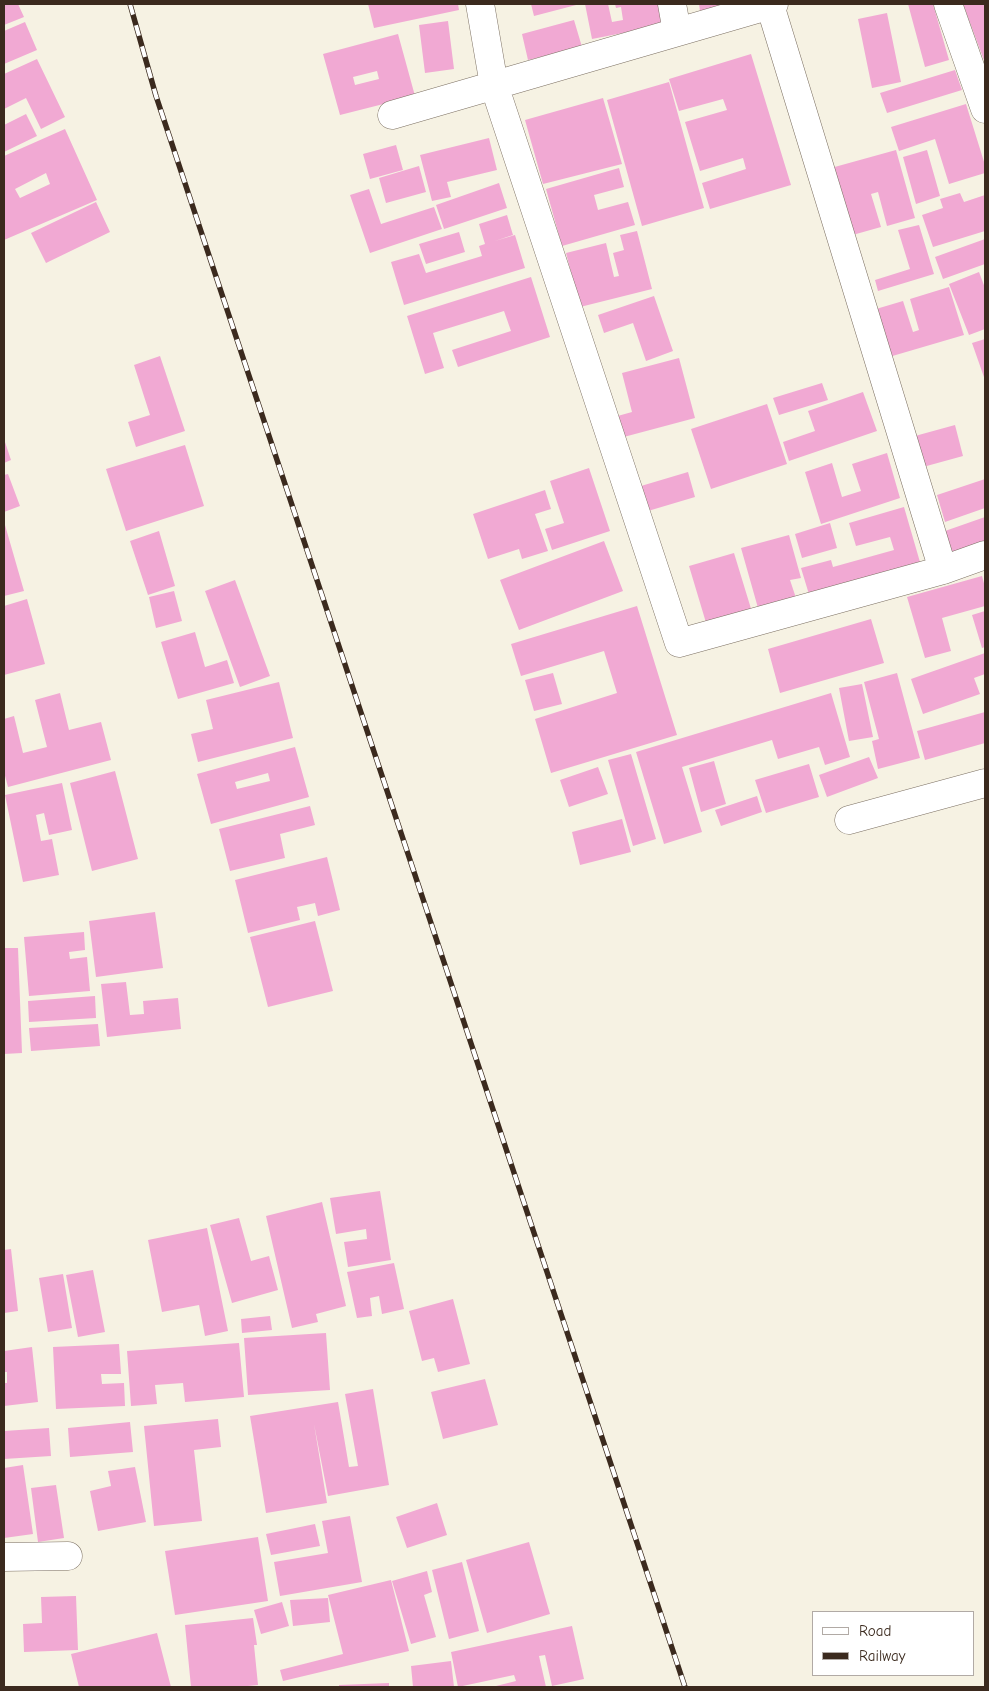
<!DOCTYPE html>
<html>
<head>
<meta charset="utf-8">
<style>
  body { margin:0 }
  #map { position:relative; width:989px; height:1691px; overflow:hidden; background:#f6f2e3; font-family:"Comic Neue",sans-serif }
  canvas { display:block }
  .frame { position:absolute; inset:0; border:5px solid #3b2a1e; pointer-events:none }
  .legend { position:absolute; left:812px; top:1611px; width:162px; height:65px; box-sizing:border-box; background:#fff; border:1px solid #b1aaa5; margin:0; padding:6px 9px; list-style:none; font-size:15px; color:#3b2a1e }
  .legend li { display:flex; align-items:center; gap:10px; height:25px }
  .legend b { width:25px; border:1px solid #b1aaa5 }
</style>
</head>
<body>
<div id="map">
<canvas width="989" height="1691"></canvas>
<div class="frame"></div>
<ul class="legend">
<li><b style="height:6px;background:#fff"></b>Road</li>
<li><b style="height:6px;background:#3b2a1e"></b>Railway</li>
</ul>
</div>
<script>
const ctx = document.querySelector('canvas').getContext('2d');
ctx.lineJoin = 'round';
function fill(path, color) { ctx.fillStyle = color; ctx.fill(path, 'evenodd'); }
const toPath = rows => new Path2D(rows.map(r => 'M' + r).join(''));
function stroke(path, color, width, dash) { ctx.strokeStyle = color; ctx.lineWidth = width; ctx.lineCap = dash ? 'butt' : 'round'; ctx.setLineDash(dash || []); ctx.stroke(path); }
const building = toPath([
  [4,4,18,4,24,17,4,25],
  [368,4,458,4,459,10,374,28],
  [531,4,580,4,534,16],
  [585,4,608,4,612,22,623,20,621,7,616,8,615,4,660,4,664,25,592,39],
  [699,4,730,4,700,11],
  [908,4,933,4,949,60,925,67],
  [963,4,985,4,985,63],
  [887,13,901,82,872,88,858,19],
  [574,20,582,47,528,60,522,34],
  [448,21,454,69,425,73,419,25],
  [25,22,37,50,4,64,4,31],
  [398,34,415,96,340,115,323,54],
  [377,71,379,79,355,85,353,77],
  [751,54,791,185,710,209,702,183,746,169,743,158,700,171,685,122,727,110,723,99,679,111,669,79],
  [37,59,65,117,41,129,26,98,4,109,4,74],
  [955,70,962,90,887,113,880,93],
  [669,82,704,208,642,226,607,100],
  [603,98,622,164,543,184,525,120],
  [966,104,985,165,985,173,949,184,935,139,899,151,891,127],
  [26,114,37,136,4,152,4,125],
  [65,129,97,200,4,240,4,156],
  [46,173,50,184,20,198,15,189],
  [489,138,497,170,447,182,451,197,432,201,420,155],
  [396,145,403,170,370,179,363,154],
  [896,150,915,218,887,226,878,192,871,194,881,227,849,236,831,168],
  [927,150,940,196,916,204,903,157],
  [419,166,426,192,386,203,379,178],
  [619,168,624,187,594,195,598,210,628,202,635,225,562,246,546,189],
  [499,183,507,208,444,229,436,205],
  [369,189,381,224,434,207,442,229,370,253,350,195],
  [960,193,964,202,985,195,985,231,933,247,922,215,943,208,940,199],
  [96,202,110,232,46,263,31,233],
  [507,215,513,235,495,241,515,235,525,268,404,305,391,262,419,254,426,273,482,256,479,246,485,244,479,224],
  [919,225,934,274,878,291,875,280,910,269,898,230],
  [637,231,652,289,580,307,566,253,606,243,614,277,619,276,613,253,624,250,620,235],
  [459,232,465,252,426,264,419,244],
  [985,239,985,264,943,279,935,257],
  [979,272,985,288,985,329,969,335,949,284],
  [531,277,550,337,458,367,452,350,511,331,504,311,433,333,444,368,425,374,407,316],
  [949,287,964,335,889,357,876,309,903,301,913,332,919,330,910,299],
  [654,296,673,351,646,361,633,323,604,333,598,315],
  [985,339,985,380,972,343],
  [160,356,185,431,136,447,128,422,150,415,134,365],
  [679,358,695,418,620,438,614,417,632,412,622,373],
  [822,383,828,400,779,415,773,398],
  [863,392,877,431,789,461,783,442,815,431,808,411],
  [767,404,787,464,711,489,691,429],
  [955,425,963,456,923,467,915,436],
  [4,439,11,460,4,463],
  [185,445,204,506,126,531,106,469],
  [887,453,900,498,821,524,805,472,832,463,842,497,861,491,852,464],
  [589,468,610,531,552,550,545,529,564,523,550,481],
  [688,472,695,497,648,511,641,486],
  [8,474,20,506,4,512,4,475],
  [985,479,985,508,945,522,937,495],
  [545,490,551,509,535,514,548,551,522,559,519,549,488,559,473,514],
  [904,507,922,569,811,601,801,568,831,560,833,567,894,550,890,537,856,546,849,523],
  [985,517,985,546,953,557,945,531],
  [830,523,837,548,802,558,795,534],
  [5,525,24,591,4,596,4,526],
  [159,531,175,586,148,595,130,541],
  [789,535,801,578,790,580,798,604,760,615,741,548],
  [604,541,623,591,519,630,500,580],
  [734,553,752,612,707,626,689,566],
  [982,576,985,587,985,606,942,618,951,651,925,658,907,597],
  [235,580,270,676,240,687,205,591],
  [174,591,182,621,156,628,149,597],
  [27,599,45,664,4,675,4,606],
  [637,606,677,735,551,773,535,719,617,693,604,651,521,676,511,644],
  [985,611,985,647,982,648,972,615],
  [871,619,884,663,780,693,768,649],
  [195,632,205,667,227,660,234,683,178,699,161,642],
  [985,653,985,674,974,678,980,694,923,714,911,679],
  [553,673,562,704,534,711,525,680],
  [897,673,920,758,878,769,872,741,879,739,864,682],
  [279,682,293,738,198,762,191,734,213,729,206,700],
  [862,684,873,737,849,741,839,688],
  [60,693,69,730,101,722,111,760,8,787,4,772,4,719,14,716,23,753,47,747,35,700],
  [831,693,850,757,825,765,819,747,778,759,772,740,682,767,702,832,664,844,636,752],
  [985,712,985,743,925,760,917,731],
  [295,747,309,797,211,824,197,774],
  [268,773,270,781,237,789,235,782],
  [631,754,656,839,633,846,608,760],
  [869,757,878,778,827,797,819,775],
  [714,761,726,804,701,812,689,768],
  [809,764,819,797,766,813,755,780],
  [598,767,608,794,569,807,560,780],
  [115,771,138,859,92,871,70,783],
  [62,783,72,830,49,835,44,813,36,815,41,841,52,839,59,875,23,882,5,795],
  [757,796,762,812,721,826,715,810],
  [310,806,315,825,280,834,285,858,230,871,219,829],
  [622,819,631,852,580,865,572,832],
  [327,857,340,910,318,916,315,903,297,907,300,920,248,933,235,880],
  [155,912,163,968,96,977,89,921],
  [315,921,333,991,268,1007,250,937],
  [84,932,85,950,69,952,70,959,87,957,90,991,29,996,24,937],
  [4,948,18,948,22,1053,4,1054],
  [126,982,130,1015,144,1014,143,1001,178,998,181,1029,107,1037,101,984],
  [95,996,96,1018,29,1022,28,1001],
  [98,1024,100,1046,31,1051,29,1028],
  [380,1191,391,1260,348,1267,344,1242,367,1239,366,1229,336,1234,330,1198],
  [322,1202,346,1306,316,1314,318,1322,292,1328,266,1216],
  [239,1218,251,1261,269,1256,278,1290,232,1303,210,1225],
  [207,1228,228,1331,205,1336,199,1305,162,1312,148,1240],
  [11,1249,18,1311,4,1313,4,1250],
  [394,1263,404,1309,382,1314,379,1296,370,1298,372,1316,357,1318,347,1272],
  [93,1270,105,1332,78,1337,66,1275],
  [63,1274,72,1328,48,1332,39,1278],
  [453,1299,470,1364,438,1372,434,1358,422,1361,409,1311],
  [270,1316,272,1330,242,1333,241,1319],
  [326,1333,330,1390,248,1395,244,1338],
  [239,1343,244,1397,185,1402,183,1383,155,1385,157,1404,131,1406,127,1351],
  [119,1344,121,1374,101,1374,102,1384,124,1383,125,1406,56,1409,53,1347],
  [32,1347,38,1402,4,1406,4,1383,7,1383,7,1372,4,1372,4,1351],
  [485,1379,498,1425,443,1439,431,1392],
  [373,1389,389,1485,328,1496,314,1424,327,1503,266,1513,250,1416,338,1402,349,1467,358,1466,345,1394],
  [218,1419,221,1447,194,1450,202,1521,154,1526,144,1426],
  [130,1422,133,1452,70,1457,68,1428],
  [49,1428,51,1456,4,1459,4,1431],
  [23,1465,33,1534,4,1538,4,1468],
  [135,1467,146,1522,98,1531,90,1491,111,1486,108,1471],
  [56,1485,64,1538,38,1542,31,1488],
  [437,1503,447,1535,407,1548,396,1517],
  [350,1516,362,1582,280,1596,274,1562,328,1553,322,1521],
  [315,1524,320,1546,271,1555,266,1534],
  [258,1537,268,1601,175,1615,165,1551],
  [529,1542,550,1614,487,1633,466,1560],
  [462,1562,479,1631,449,1639,432,1570],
  [427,1571,432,1592,424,1595,436,1637,411,1644,392,1581],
  [391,1580,409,1651,283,1681,280,1670,343,1654,328,1595],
  [76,1596,78,1650,24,1652,23,1624,42,1623,41,1597],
  [328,1598,330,1622,293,1626,290,1600],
  [282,1602,289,1626,261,1634,254,1610],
  [253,1618,257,1645,254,1645,258,1685,238,1687,191,1687,185,1625],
  [572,1626,584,1679,552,1686,545,1655,539,1656,546,1687,492,1687,516,1681,514,1675,458,1687,451,1652],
  [157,1633,171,1687,79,1687,71,1654],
  [451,1661,454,1687,413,1687,411,1666],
  [389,1683,389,1687,339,1687,339,1685]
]);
const minor = toPath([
  [480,4,494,85,679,643,943,570,985,555],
  [672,4,677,32],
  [948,4,985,109],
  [770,5,943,570],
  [392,115,774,4],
  [849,820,985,783],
  [4,1557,68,1556]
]);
const rail = toPath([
  [130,4,156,96,685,1687]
]);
fill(building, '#f1a9d3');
stroke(minor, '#7c7063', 29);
stroke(minor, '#fff', 28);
stroke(rail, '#3b2a1e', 5.5);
stroke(rail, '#fff', 4, [11]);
</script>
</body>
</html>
